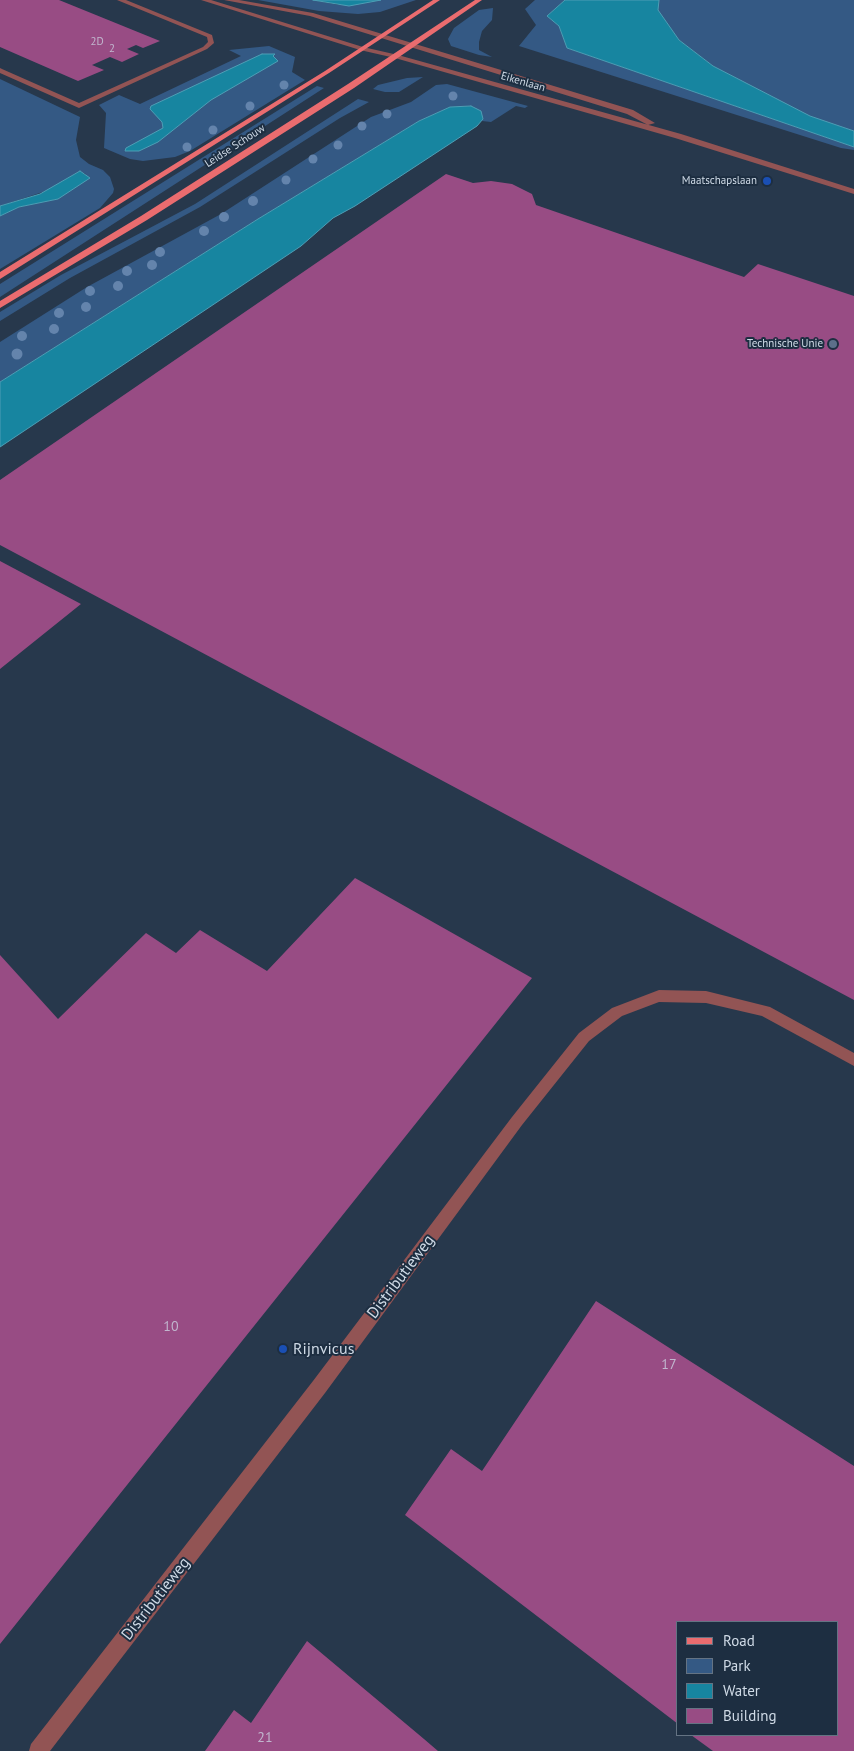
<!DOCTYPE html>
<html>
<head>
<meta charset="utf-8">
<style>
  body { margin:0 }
  #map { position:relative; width:854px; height:1751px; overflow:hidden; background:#27384c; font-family:"PT Sans",sans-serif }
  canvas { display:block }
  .legend { position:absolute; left:676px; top:1621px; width:162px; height:115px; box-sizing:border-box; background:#1d2e41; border:1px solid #647383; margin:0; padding:6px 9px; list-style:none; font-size:15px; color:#cfdae6 }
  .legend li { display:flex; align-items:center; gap:10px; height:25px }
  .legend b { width:25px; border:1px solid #647383 }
</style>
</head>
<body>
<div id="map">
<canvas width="854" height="1751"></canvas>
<ul class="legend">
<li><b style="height:6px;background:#ea6c6f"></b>Road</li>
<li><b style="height:14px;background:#345984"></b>Park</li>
<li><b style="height:14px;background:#1785a0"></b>Water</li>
<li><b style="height:14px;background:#984c84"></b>Building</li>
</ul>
</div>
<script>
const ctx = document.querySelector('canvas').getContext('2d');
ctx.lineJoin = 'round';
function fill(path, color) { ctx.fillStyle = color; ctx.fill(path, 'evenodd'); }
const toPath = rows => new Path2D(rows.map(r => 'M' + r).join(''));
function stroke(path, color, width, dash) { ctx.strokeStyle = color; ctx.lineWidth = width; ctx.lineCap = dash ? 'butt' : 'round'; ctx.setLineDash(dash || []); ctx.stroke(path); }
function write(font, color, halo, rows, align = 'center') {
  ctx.font = font + ' "PT Sans",sans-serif'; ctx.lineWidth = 4; ctx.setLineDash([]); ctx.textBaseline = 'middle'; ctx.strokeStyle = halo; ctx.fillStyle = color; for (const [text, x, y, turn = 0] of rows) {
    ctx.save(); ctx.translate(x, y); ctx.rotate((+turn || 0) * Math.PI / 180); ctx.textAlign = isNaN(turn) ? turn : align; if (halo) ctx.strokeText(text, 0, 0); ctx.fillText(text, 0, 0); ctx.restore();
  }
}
const green = toPath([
  [258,0,313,0,339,5,381,0,416,0,380,12,358,14,319,11],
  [535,0,565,0,547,16,559,26,567,48,854,147,854,150,841,148,519,46,536,25,525,9],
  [659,0,854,0,854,131,810,117,713,66,679,40,657,10],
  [493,8,492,20,482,31,479,42,479,50,492,57,479,55,451,46,448,39,454,28,479,10],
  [269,46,295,57,292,72,305,80,190,151,175,157,143,161,130,159,104,148,106,113,99,105,119,95,140,104,241,56,229,50],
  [423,77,399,92,385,92,373,89,378,85,407,78],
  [0,79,80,117,76,140,80,157,89,164,103,170,110,177,114,189,113,193,100,208,0,269,0,216,19,207,58,199,86,174,78,172,49,190,0,206],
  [447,84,528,106,525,108,516,106,491,122,482,121,483,118,471,106,450,107,419,121,258,219,0,382,0,342,87,287,221,214,371,117,411,102,436,85],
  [317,86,324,88,0,297,0,284],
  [358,99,369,102,340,118,200,207,70,278,0,321,0,312,61,275,195,204]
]);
const water = toPath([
  [313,0,381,0,349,6,313,0],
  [565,0,659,0,658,10,679,40,713,66,810,116,854,131,854,147,567,48,559,26,547,16,565,0],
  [262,54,275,54,273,56,278,61,211,100,158,142,139,151,125,151,126,148,163,128,162,122,150,109,151,106,262,54],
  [471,106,481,111,483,119,477,126,355,206,333,218,301,246,0,447,0,382,258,219,419,121,450,107,471,106],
  [80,171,90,178,58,199,19,207,0,216,0,206,40,194,80,171]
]);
const building = toPath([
  [0,0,59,0,160,41,143,48,136,45,127,49,139,54,122,62,110,57,92,65,104,70,78,81,0,47],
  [446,174,473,183,491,181,512,184,532,194,536,205,744,277,758,264,854,296,854,1000,0,545,0,480],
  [0,561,81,604,0,669],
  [355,878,532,978,0,1644,0,955,58,1019,146,933,176,953,200,930,267,971],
  [596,1301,854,1466,854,1751,713,1751,691,1735,838,1735,838,1622,678,1622,678,1724,405,1515,451,1449,482,1471],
  [307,1641,424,1739,438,1751,205,1751,234,1710,251,1723]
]);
const lane = toPath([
  [117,0,126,0,212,35,214,43,207,49,79,108,0,73,0,68,2,69,79,103,203,47,208,42,207,37,117,0]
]);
const street = toPath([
  [201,0,211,0,363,47,398,55,681,134,854,189,854,194,675,138,395,58,360,50,201,0],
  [224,0,239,0,313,13,633,110,655,123,648,125,627,114,310,16,224,0],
  [659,990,706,991,770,1007,854,1053,854,1066,762,1016,706,1003,659,1002,622,1016,589,1041,522,1125,325,1393,50,1751,29,1751,31,1744,313,1381,512,1117,579,1033,612,1008,659,990]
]);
const primary = toPath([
  [433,0,440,0,329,73,0,279,0,272,325,71,433,0],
  [475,0,482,0,354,88,147,220,0,308,0,301,141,216,348,84,475,0]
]);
const trees = [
  [284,85,4.5],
  [453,96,4.5],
  [250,106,4.5],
  [387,114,4.5],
  [362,126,4.5],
  [213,130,4.5],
  [338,145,4.5],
  [187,147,4.5],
  [313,159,4.5],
  [286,180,4.5],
  [253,201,5],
  [224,217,5],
  [204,231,5],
  [160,252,5],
  [152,265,5],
  [127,271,5],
  [118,286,5],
  [90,291,5],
  [86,307,5],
  [59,313,5],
  [54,329,5],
  [22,336,5],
  [17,354,5.5]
];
const markers = [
  [767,181,5,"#1a4fb4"],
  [833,344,5,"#5c6f8a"],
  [283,1349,5,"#1a4fb4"]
];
const numberNames = [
  ["2D",97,42],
  ["2",112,49]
];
const farStreetnames = [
  ["Eikenlaan",523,82,16],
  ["Leidse Schouw",235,146,-33]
];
const farPoinames = [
  ["Maatschapslaan",757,181],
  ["Technische Unie",823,344]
];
const nearNumbernames = [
  ["10",171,1327],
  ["17",669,1365],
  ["21",265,1738]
];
const nearStreetnames = [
  ["Distributieweg",401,1277,-53],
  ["Distributieweg",156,1599,-52]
];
const nearPoinames = [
  ["Rijnvicus",293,1349]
];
fill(green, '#345984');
fill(water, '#1785a0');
stroke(water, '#4e9eb5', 1);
fill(building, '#984c84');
fill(lane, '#925454');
fill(street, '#925454');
fill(primary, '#ea6c6f');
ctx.fillStyle = '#6484ac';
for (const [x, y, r] of trees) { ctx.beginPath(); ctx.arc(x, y, r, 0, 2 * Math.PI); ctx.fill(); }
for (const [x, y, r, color] of markers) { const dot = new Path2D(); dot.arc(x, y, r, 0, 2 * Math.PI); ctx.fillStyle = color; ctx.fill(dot); stroke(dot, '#1d2e41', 2); }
write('11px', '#c1b6ce', null, numberNames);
write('11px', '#cfdae6', '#1d2e41', farStreetnames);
write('11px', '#cfdae6', '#1d2e41', farPoinames, 'right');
write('14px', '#c1b6ce', null, nearNumbernames);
write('16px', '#cfdae6', '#1d2e41', nearStreetnames);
write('16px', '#cfdae6', '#1d2e41', nearPoinames, 'left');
</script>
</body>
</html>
